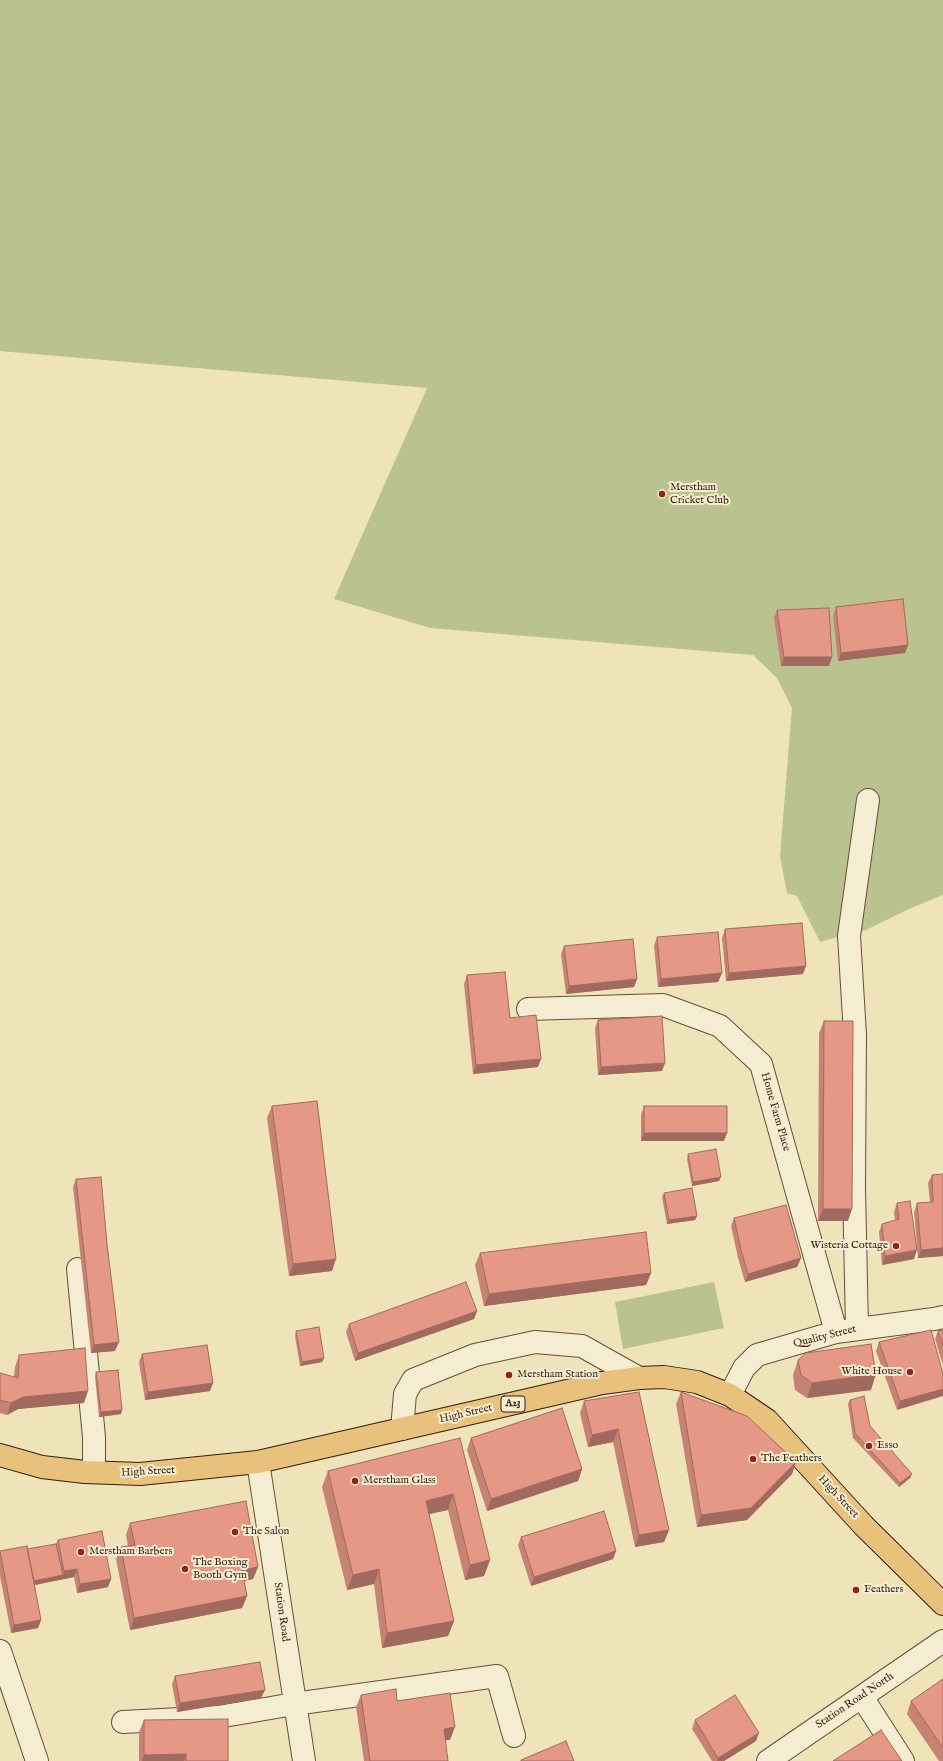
<!DOCTYPE html>
<html>
<head>
<meta charset="utf-8">
<style>
  body { margin:0 }
  canvas { display:block; background:#efe3ba }
</style>
</head>
<body>
<canvas width="943" height="1761"></canvas>
<script>
const ctx = document.querySelector('canvas').getContext('2d');
ctx.lineJoin = 'round';
function fill(path, color) { ctx.fillStyle = color; ctx.fill(path, 'evenodd'); }
const toPath = rows => new Path2D(rows.map(r => 'M' + r).join(''));
function stroke(path, color, width, dash) { ctx.strokeStyle = color; ctx.lineWidth = width; ctx.lineCap = dash ? 'butt' : 'round'; ctx.setLineDash(dash || []); ctx.stroke(path); }
function write(font, color, halo, rows, align = 'center') {
  ctx.font = font + ' "IM FELL English",serif'; ctx.lineWidth = 4; ctx.setLineDash([]); ctx.textBaseline = 'middle'; ctx.strokeStyle = halo; ctx.fillStyle = color; for (const [text, x, y, turn = 0] of rows) {
    ctx.save(); ctx.translate(x, y); ctx.rotate((+turn || 0) * Math.PI / 180); ctx.textAlign = isNaN(turn) ? turn : align; if (halo) ctx.strokeText(text, 0, 0); ctx.fillText(text, 0, 0); ctx.restore();
  }
}
const green = toPath([
  [0,0,943,0,943,895,909,909,866,930,849,936,838,937,820,942,797,896,787,893,780,856,792,708,777,678,753,655,430,628,334,599,427,388,0,351],
  [714,1282,724,1328,623,1349,615,1302]
]);
const minor = toPath([
  [528,1009,663,1005,720,1026,761,1064,836,1332],
  [78,1269,94,1437,94,1472],
  [857,1328,854,1188,855,1035,849,936,868,800],
  [730,1395,744,1368,757,1355,836,1332,934,1319,943,1317],
  [402,1429,405,1394,413,1380,475,1355,535,1342,582,1346,639,1378],
  [258,1462,304,1761],
  [0,1651,37,1761],
  [862,1697,903,1761],
  [123,1722,218,1717,294,1704,497,1676,514,1736],
  [768,1761,943,1641]
]);
const major = toPath([
  [0,1455,42,1467,85,1472,140,1474,258,1462,602,1383,639,1378,664,1377,697,1382,730,1395,767,1420,864,1526,943,1604]
]);
const wall = toPath([
  [836,607,908,645,905,653,838,661,833,616],
  [777,610,832,657,829,666,781,666,774,618],
  [725,929,803,974,726,981,722,938],
  [657,937,722,973,718,982,658,987,654,946],
  [564,946,637,979,634,987,566,994,561,954],
  [467,975,510,1018,538,1067,473,1074,464,984],
  [598,1020,662,1071,598,1075,595,1028],
  [824,1021,848,1221,818,1221,819,1033],
  [272,1106,332,1271,289,1276,267,1118],
  [644,1106,724,1141,641,1141,641,1115],
  [688,1154,719,1181,692,1186,687,1159],
  [932,1175,943,1256,918,1258,914,1212,917,1203,930,1202,928,1183],
  [76,1179,115,1351,91,1353,73,1187],
  [664,1193,697,1216,695,1220,667,1224,662,1197],
  [897,1203,914,1259,882,1265,879,1232,882,1224,895,1220,894,1212],
  [734,1218,801,1258,797,1267,745,1282,738,1258,731,1226],
  [480,1253,651,1273,646,1285,484,1306,475,1265],
  [477,1311,474,1319,355,1361,346,1332,349,1324],
  [931,1330,897,1410,876,1351,879,1342],
  [943,1330,943,1365,935,1339,938,1331],
  [296,1331,324,1358,322,1362,300,1366,295,1336],
  [142,1354,210,1391,145,1400,139,1362],
  [19,1355,84,1403,18,1409,7,1415,0,1413,0,1373,14,1377,15,1367],
  [798,1360,871,1390,807,1398,795,1390,793,1375],
  [96,1372,122,1410,121,1414,99,1417,95,1376],
  [639,1392,669,1530,664,1542,635,1547,613,1442,588,1447,580,1413,584,1401],
  [681,1392,796,1462,792,1474,747,1520,697,1527,676,1404],
  [850,1400,870,1426,912,1474,910,1478,899,1487,853,1438,848,1404],
  [460,1438,490,1560,484,1576,465,1580,448,1510,429,1514,454,1621,448,1636,382,1648,374,1584,347,1590,322,1487,328,1471],
  [471,1438,582,1469,578,1481,487,1511,467,1450],
  [130,1523,258,1567,253,1579,244,1581,247,1596,242,1608,130,1630,116,1559,121,1547,128,1546,126,1535],
  [521,1537,616,1551,613,1559,531,1586,518,1545],
  [58,1540,111,1579,108,1587,77,1593,74,1577,34,1585,41,1620,38,1628,11,1633,0,1576,0,1551,27,1549,56,1544],
  [175,1676,265,1690,261,1698,177,1712,172,1684],
  [943,1679,943,1761,939,1761,907,1714,911,1701],
  [361,1695,397,1701,450,1740,445,1740,448,1761,364,1761,356,1707],
  [144,1720,228,1761,139,1761,139,1732],
  [695,1720,756,1741,724,1761,712,1761,692,1729]
]);
const shadedWall = toPath([
  [908,645,905,653,838,661,841,653],
  [784,657,832,657,829,666,781,666],
  [806,966,803,974,726,981,729,973],
  [722,973,718,982,658,987,661,979],
  [637,979,634,987,566,994,569,986],
  [541,1059,538,1067,473,1074,476,1065],
  [665,1063,662,1071,598,1075,601,1067],
  [644,1133,727,1133,724,1141,641,1141],
  [721,1177,719,1181,692,1186,693,1182],
  [823,1209,852,1209,848,1221,818,1221],
  [697,1216,695,1220,667,1224,669,1220],
  [943,1248,943,1256,918,1258,921,1250],
  [917,1250,914,1259,882,1265,885,1256],
  [801,1258,797,1267,745,1282,748,1274],
  [336,1259,332,1271,289,1276,293,1264],
  [651,1273,646,1285,484,1306,489,1294],
  [477,1311,474,1319,355,1361,358,1353],
  [119,1342,115,1351,91,1353,94,1345],
  [324,1358,322,1362,300,1366,302,1362],
  [876,1374,871,1390,807,1398,812,1383],
  [213,1383,210,1391,145,1400,148,1392],
  [943,1389,943,1396,897,1410,900,1401],
  [88,1391,84,1403,18,1409,7,1415,11,1403,23,1397],
  [122,1410,121,1414,99,1417,101,1412],
  [618,1429,613,1442,588,1447,592,1435],
  [796,1462,792,1474,747,1520,697,1527,701,1515],
  [582,1469,578,1481,487,1511,491,1499],
  [912,1474,910,1478,899,1487,900,1483],
  [453,1494,448,1510,420,1516,426,1501],
  [669,1530,664,1542,635,1547,639,1535],
  [616,1551,613,1559,531,1586,534,1577],
  [490,1560,484,1576,465,1580,470,1565],
  [258,1567,253,1579,238,1582,242,1570],
  [77,1569,74,1577,30,1586,31,1581,63,1575,64,1571],
  [379,1569,374,1584,347,1590,353,1575],
  [111,1579,108,1587,77,1593,80,1584],
  [247,1596,242,1608,130,1630,134,1618],
  [41,1620,38,1628,11,1633,14,1625],
  [454,1621,448,1636,382,1648,387,1633],
  [265,1690,261,1698,177,1712,180,1703],
  [455,1727,450,1740,439,1741,444,1729],
  [759,1733,756,1741,724,1761,717,1761,718,1758],
  [186,1754,184,1761,142,1761,144,1755]
]);
const building = toPath([
  [903,599,908,645,841,653,836,607,903,599],
  [829,608,832,657,784,657,777,610,829,608],
  [802,923,806,966,729,973,725,929,802,923],
  [718,932,722,973,661,979,657,937,718,932],
  [633,939,637,979,569,986,564,946,633,939],
  [505,972,510,1018,536,1015,541,1059,476,1065,467,975,505,972],
  [662,1016,665,1063,601,1067,598,1020,662,1016],
  [824,1021,853,1021,852,1209,823,1209,824,1021],
  [317,1101,336,1259,293,1264,272,1106,317,1101],
  [644,1106,727,1106,727,1133,644,1133,644,1106],
  [716,1149,721,1177,693,1182,688,1154,716,1149],
  [943,1174,943,1248,921,1250,917,1203,933,1202,932,1175,943,1174],
  [101,1177,107,1244,119,1342,94,1345,76,1179,101,1177],
  [692,1188,697,1216,669,1220,664,1193,692,1188],
  [910,1201,917,1250,885,1256,882,1224,899,1219,897,1203,910,1201],
  [786,1205,801,1258,748,1274,741,1250,734,1218,786,1205],
  [646,1232,651,1273,489,1294,480,1253,646,1232],
  [466,1282,477,1311,358,1353,349,1324,466,1282],
  [319,1327,324,1358,302,1362,296,1331,319,1327],
  [931,1330,943,1374,943,1389,900,1401,879,1342,931,1330],
  [943,1330,943,1346,938,1331,943,1330],
  [871,1344,876,1374,812,1383,801,1375,798,1360,806,1353,871,1344],
  [207,1345,213,1383,148,1392,142,1354,207,1345],
  [85,1348,88,1391,23,1397,11,1403,0,1400,0,1373,18,1378,19,1355,85,1348],
  [118,1370,122,1410,101,1412,96,1372,118,1370],
  [639,1392,669,1530,639,1535,618,1429,592,1435,584,1401,639,1392],
  [681,1392,747,1416,796,1462,751,1508,701,1515,681,1392],
  [864,1396,870,1426,912,1474,900,1483,855,1433,850,1400,864,1396],
  [562,1408,582,1469,491,1499,471,1438,562,1408],
  [460,1438,490,1560,470,1565,453,1494,426,1501,454,1621,387,1633,379,1569,353,1575,328,1471,460,1438],
  [246,1501,258,1567,242,1570,247,1596,134,1618,121,1547,135,1545,130,1523,246,1501],
  [604,1511,616,1551,534,1577,521,1537,604,1511],
  [102,1531,111,1579,80,1584,77,1569,64,1571,58,1540,102,1531],
  [56,1544,63,1575,34,1581,27,1549,56,1544],
  [27,1546,41,1620,14,1625,0,1551,27,1546],
  [260,1662,265,1690,180,1703,175,1676,260,1662],
  [943,1679,943,1748,911,1701,943,1679],
  [396,1689,397,1701,450,1693,455,1727,444,1729,448,1761,370,1761,361,1695,396,1689],
  [735,1695,759,1733,718,1758,695,1720,735,1695],
  [228,1719,228,1761,186,1761,186,1754,144,1755,144,1720,228,1719],
  [881,1730,902,1761,833,1761,881,1730],
  [566,1741,574,1761,521,1761,521,1760,566,1741]
]);
const markers = [
  [662,494,4,"#8f2418"],
  [896,1246,4,"#8f2418"],
  [910,1372,4,"#8f2418"],
  [509,1375,4,"#8f2418"],
  [869,1446,4,"#8f2418"],
  [753,1459,4,"#8f2418"],
  [355,1481,4,"#8f2418"],
  [235,1532,4,"#8f2418"],
  [81,1552,4,"#8f2418"],
  [185,1569,4,"#8f2418"],
  [856,1590,4,"#8f2418"]
];
const shields = [
  [513,1404,24]
];
const shieldNames = [
  ["A23",513,1404]
];
const poiNames = [
  ["Merstham",670,488],
  ["Cricket Club",670,501],
  ["Wisteria Cottage",888,1246,"right"],
  ["White House",902,1372,"right"],
  ["Merstham Station",517,1375],
  ["Esso",877,1446],
  ["The Feathers",761,1459],
  ["Merstham Glass",363,1481],
  ["The Salon",243,1532],
  ["Merstham Barbers",89,1552],
  ["The Boxing",193,1563],
  ["Booth Gym",193,1576],
  ["Feathers",864,1590]
];
const streetNames = [
  ["Home Farm Place",775,1112,74],
  ["Quality Street",825,1337,-14],
  ["High Street",466,1414,-13],
  ["High Street",148,1472,-3],
  ["High Street",838,1497,47],
  ["Station Road",281,1612,82],
  ["Station Road North",855,1701,-34]
];
fill(green, '#bac38f');
stroke(minor, '#644e39', 24);
stroke(major, '#351c0e', 24);
stroke(minor, '#f5edd2', 22);
stroke(major, '#e8c27d', 22);
fill(wall, '#c68374');
fill(shadedWall, '#a16a5e');
fill(building, '#e69887');
stroke(building, '#a16a5e', 1);
for (const [x, y, r, color] of markers) { const dot = new Path2D(); dot.arc(x, y, r, 0, 2 * Math.PI); ctx.fillStyle = color; ctx.fill(dot); stroke(dot, '#f5edd2', 1.5); }
for (const [x, y, w] of shields) { const box = new Path2D(); box.roundRect(x - w / 2, y - 8, w, 16, 3); ctx.fillStyle = '#f5edd2'; ctx.fill(box); stroke(box, '#351c0e', 1); }
write('bold 10px', '#351c0e', null, shieldNames);
write('11px', '#351c0e', '#f5edd2', poiNames, 'left');
write('11px', '#351c0e', '#f5edd2', streetNames);
</script>
</body>
</html>
